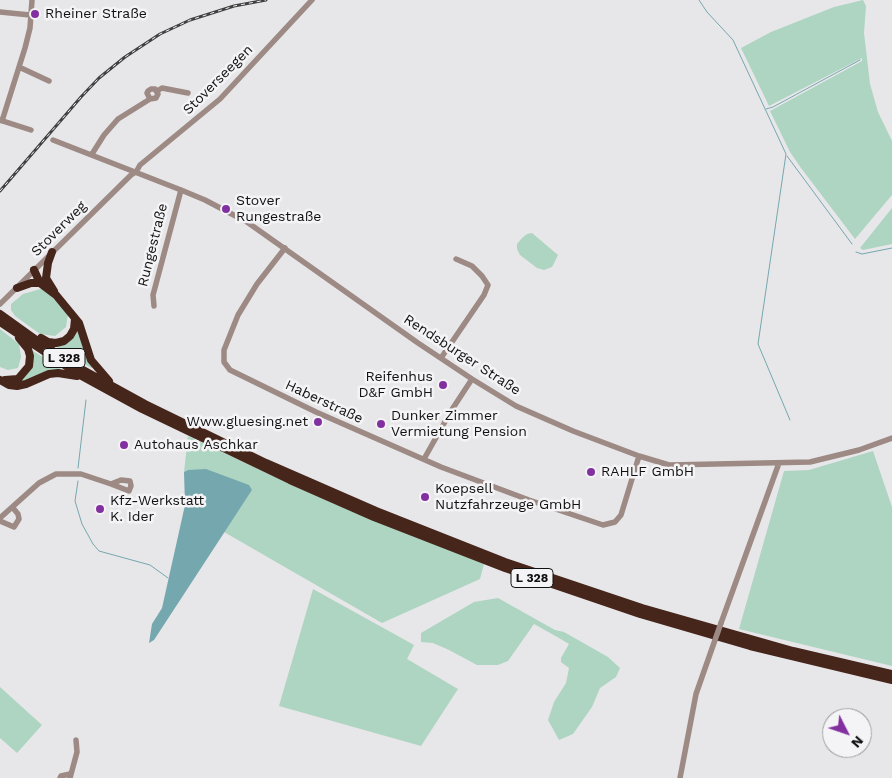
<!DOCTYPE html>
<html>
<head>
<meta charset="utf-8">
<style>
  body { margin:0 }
  #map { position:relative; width:892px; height:778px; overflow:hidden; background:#e7e7e9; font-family:"Work Sans",sans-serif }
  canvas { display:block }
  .north { position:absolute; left:822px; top:708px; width:50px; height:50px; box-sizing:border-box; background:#f4f4f6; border:1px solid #99999a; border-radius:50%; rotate:131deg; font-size:14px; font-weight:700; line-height:20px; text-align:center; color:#111 }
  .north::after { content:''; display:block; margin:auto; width:18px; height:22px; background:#8230a0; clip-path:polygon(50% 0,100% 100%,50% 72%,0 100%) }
</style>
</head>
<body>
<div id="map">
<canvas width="892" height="778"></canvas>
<div class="north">N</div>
</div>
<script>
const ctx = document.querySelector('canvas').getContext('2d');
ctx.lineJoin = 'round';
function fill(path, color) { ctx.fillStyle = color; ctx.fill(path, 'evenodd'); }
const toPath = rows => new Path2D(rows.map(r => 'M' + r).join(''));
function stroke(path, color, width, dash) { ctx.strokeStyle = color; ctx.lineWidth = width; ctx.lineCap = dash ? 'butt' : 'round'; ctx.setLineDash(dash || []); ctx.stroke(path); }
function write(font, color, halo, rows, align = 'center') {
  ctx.font = font + ' "Work Sans",sans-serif'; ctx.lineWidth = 5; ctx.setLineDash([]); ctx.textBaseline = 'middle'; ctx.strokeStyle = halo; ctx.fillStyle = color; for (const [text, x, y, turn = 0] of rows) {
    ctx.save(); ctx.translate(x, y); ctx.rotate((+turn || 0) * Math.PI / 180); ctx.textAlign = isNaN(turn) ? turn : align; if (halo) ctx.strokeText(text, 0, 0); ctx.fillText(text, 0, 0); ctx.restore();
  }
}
const green = toPath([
  [863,0,866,6,864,33,870,84,878,112,892,141,892,195,855,239,801,168,790,152,770,111,862,61,862,58,769,106,741,48,771,32,834,7],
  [892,208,892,244,863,250,860,248],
  [532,233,558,255,552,267,544,270,537,268,520,255,517,249,517,244,522,238,527,234],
  [44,288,68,314,66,327,55,336,40,334,15,316,11,310,11,304,23,294],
  [78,327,93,367,91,368,62,349,54,346],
  [0,329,19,344,21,357,18,368,8,370,0,367],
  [30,349,63,370,22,383,19,380,26,375],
  [188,436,271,475,346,508,484,564,480,579,382,623,224,532,252,490,188,470,184,472],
  [873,451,892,507,892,666,739,629,784,471,809,470],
  [313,589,414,645,407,659,458,689,421,746,279,706],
  [498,598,555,630,564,632,608,657,620,668,616,677,600,688,592,707,573,734,559,740,548,720,554,702,566,683,569,668,561,662,561,658,569,644,559,638,534,624,508,661,498,665,477,665,449,650,433,643,421,642,421,633,474,602],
  [0,687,42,725,17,753,0,738]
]);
const water = toPath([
  [206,469,249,485,252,490,154,640,149,643,152,624,162,608,185,505,184,472,188,470]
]);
const stream = toPath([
  [699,0,707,12,733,40,786,154,758,344,790,420],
  [766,109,773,107,860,60],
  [787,156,852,244],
  [856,252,862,254,892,248],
  [78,468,86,400],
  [78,481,75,501,82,524,93,544,99,551,150,565,168,578]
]);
const minor = toPath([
  [0,12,30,15],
  [19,67,49,81],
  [157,91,162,88,188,93],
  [0,120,31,130],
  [2,121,25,48,30,28,32,0],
  [53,140,181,190,205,200,247,222,418,343,472,379,516,406,573,431,639,456,669,465,810,462,859,450,892,438],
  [92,154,104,135,118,119,150,99,156,98,158,94,155,89,151,89,148,91,147,93,150,99],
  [285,248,257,284,238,315,224,350,224,362,230,370,316,412,441,467,529,500,603,525,615,522,621,515,639,456],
  [0,304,131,175,136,172,140,165,220,99,312,0],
  [154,306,153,295,181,190],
  [441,358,484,295,488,285,482,276,472,266,456,259],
  [424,459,451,411,472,379],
  [0,518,39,483,56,474,81,474,111,484,129,491,131,486,130,481,121,480,111,484],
  [0,521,14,527,19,519,18,514,13,508],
  [721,623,779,463],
  [60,778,61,776,70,774],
  [70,778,77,752,76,740],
  [680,778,696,694,715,640]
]);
const highway = toPath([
  [52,252,48,263,46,278,54,291],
  [34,270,40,283,56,295,79,323,91,360,109,381],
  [17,288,31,283,40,283],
  [0,314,39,342,83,370,145,404,266,463,376,511,505,562,642,608,793,651,892,674],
  [0,322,78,374,142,409,290,480,374,517,505,568,640,614,750,646,892,680],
  [41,338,48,342,56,343,64,341,70,336,74,329,75,319],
  [0,380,9,385,17,386,26,384,49,374,58,373,77,376],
  [5,380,18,379,29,366,30,356,28,349,19,338]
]);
const rail = toPath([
  [0,191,81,97,99,78,125,57,160,34,190,20,234,6,266,0]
]);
const minorBridge = toPath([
  [715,640,721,623]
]);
const markers = [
  [35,14,5,"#8230a0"],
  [226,209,5,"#8230a0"],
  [443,385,5,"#8230a0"],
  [318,422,5,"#8230a0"],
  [381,424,5,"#8230a0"],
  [124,445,5,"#8230a0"],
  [591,472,5,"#8230a0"],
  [425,497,5,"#8230a0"],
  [100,509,5,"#8230a0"]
];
const shields = [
  [64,358,42],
  [532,578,42]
];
const shieldNames = [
  ["L 328",64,358],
  ["L 328",532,578]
];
const poiNames = [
  ["Rheiner Straße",45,14],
  ["Stover",236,201],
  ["Rungestraße",236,217],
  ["Reifenhus",433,377,"right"],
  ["D&F GmbH",433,393,"right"],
  ["Dunker Zimmer",391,416],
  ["Vermietung Pension",391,432],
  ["Www.gluesing.net",308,422,"right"],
  ["Autohaus Aschkar",134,445],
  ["RAHLF GmbH",601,472],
  ["Koepsell",435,489],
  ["Nutzfahrzeuge GmbH",435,505],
  ["Kfz-Werkstatt",110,501],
  ["K. Ider",110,517]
];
const streetNames = [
  ["Stoverseegen",218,80,-45],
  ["Stoverweg",59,229,-45],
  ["Rungestraße",153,245,-76],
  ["Rendsburger Straße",462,355,33],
  ["Haberstraße",324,402,25]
];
fill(green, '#aed4c2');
fill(water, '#75a7ae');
stroke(stream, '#75a7ae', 1);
stroke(minor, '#9d8a84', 5.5);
stroke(highway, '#46251b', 8);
stroke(rail, '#404040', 3);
stroke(rail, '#f4f4f6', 1, [4]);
stroke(minorBridge, '#9d8a84', 5.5);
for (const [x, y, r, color] of markers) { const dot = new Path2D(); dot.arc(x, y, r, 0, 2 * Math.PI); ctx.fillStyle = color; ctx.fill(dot); stroke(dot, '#f4f4f6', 2); }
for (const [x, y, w] of shields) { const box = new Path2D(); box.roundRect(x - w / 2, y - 9.5, w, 19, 4); ctx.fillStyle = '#f4f4f6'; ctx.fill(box); stroke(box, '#111', 1); }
write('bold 12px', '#111', null, shieldNames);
write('14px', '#111', '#f4f4f6', poiNames, 'left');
write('14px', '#111', '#f4f4f6', streetNames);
</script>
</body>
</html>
